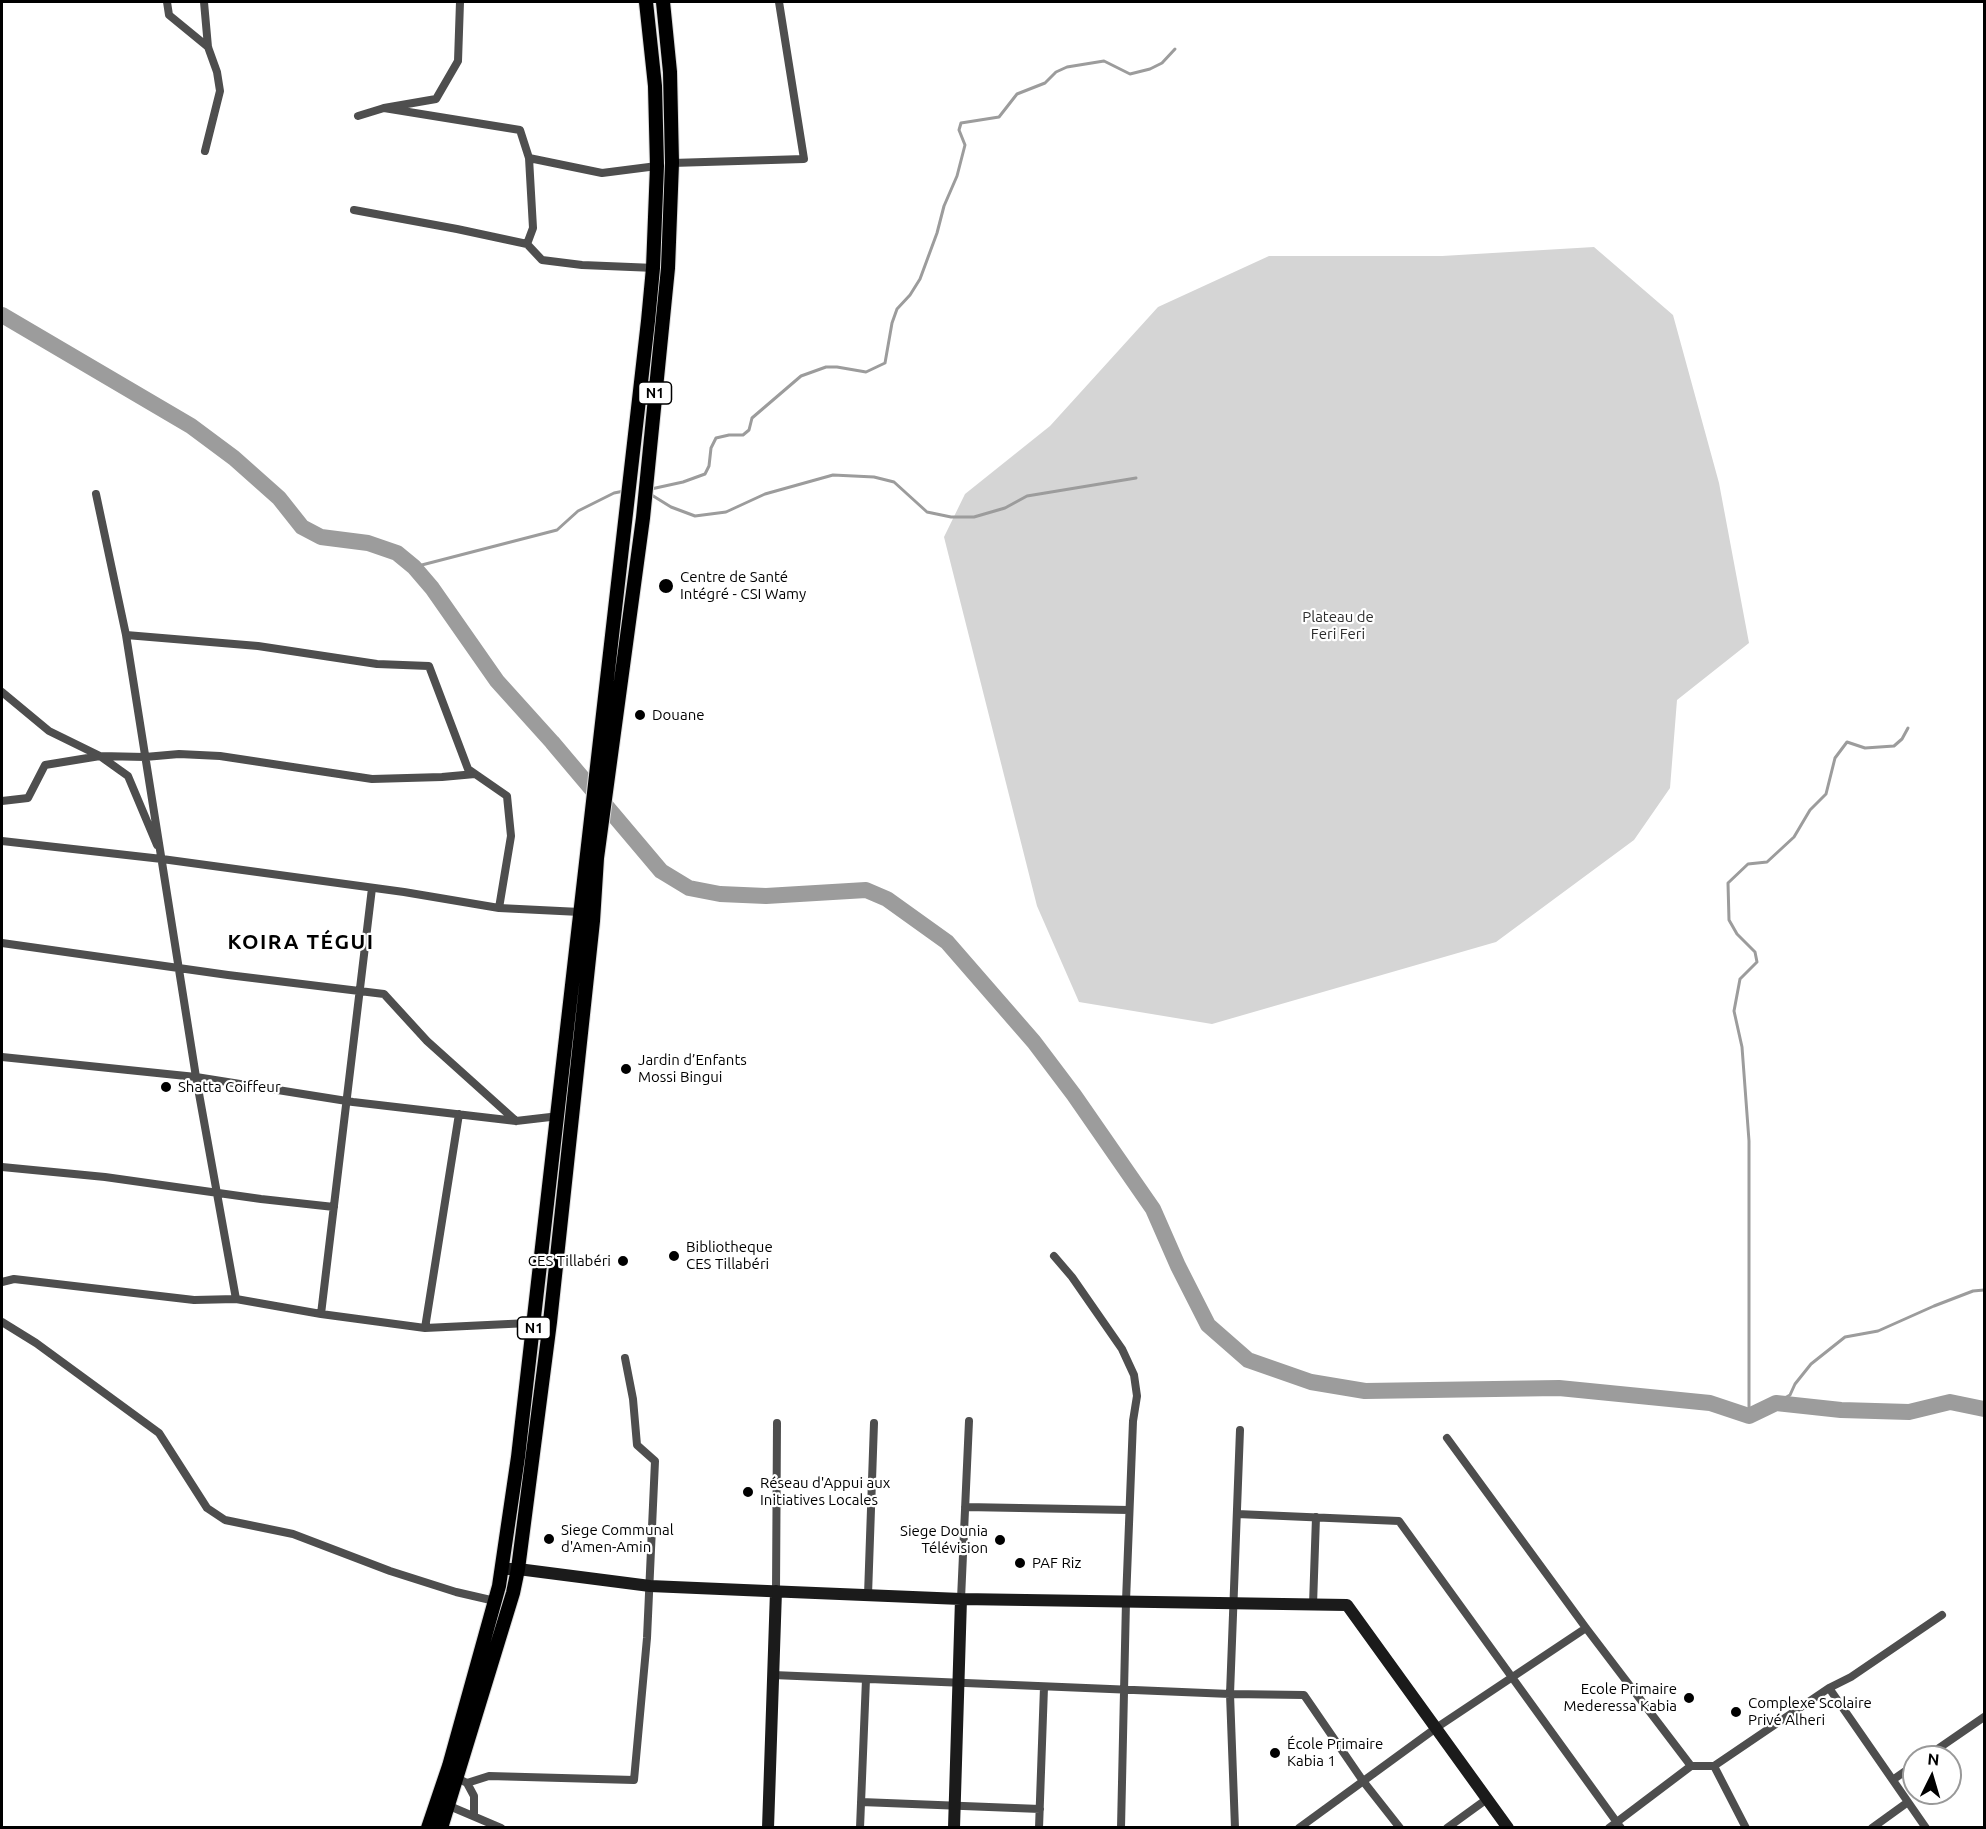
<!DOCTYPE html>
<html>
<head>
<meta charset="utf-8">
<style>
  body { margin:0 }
  #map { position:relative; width:1986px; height:1829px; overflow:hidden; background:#fff; font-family:Ubuntu,sans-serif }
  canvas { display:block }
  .frame { position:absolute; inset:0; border:3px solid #000; pointer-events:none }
  .north { position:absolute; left:1902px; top:1745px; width:60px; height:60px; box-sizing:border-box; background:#fff; border:2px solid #999; border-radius:50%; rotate:5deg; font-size:16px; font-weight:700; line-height:24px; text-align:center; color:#000 }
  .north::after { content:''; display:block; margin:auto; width:21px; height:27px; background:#000; clip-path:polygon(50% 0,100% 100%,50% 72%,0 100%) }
</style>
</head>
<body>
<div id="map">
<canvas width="1986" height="1829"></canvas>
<div class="frame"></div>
<div class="north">N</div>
</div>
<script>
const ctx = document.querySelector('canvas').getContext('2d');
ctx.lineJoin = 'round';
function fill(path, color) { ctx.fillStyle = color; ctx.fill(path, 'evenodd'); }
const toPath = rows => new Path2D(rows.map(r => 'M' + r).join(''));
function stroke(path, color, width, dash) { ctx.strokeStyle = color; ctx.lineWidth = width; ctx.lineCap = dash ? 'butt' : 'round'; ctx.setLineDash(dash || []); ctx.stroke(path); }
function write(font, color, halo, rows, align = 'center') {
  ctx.font = font + ' Ubuntu,sans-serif'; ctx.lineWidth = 4.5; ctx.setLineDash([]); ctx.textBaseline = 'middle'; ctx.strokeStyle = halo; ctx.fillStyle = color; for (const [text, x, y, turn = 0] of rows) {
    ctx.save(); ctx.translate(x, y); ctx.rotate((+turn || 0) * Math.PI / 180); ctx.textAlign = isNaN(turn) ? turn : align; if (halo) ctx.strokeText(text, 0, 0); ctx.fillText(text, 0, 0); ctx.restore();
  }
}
const green = toPath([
  [1594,247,1673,315,1719,483,1749,643,1677,700,1670,788,1634,840,1496,942,1212,1024,1079,1002,1037,906,944,537,965,494,1050,426,1158,307,1269,256,1442,256]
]);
const stream = toPath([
  [651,489,683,482,705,474,709,466,711,448,716,438,729,435,743,435,749,430,752,418,801,376,826,367,837,367,866,372,885,363,892,323,897,309,910,295,920,279,937,233,944,206,957,176,965,145,959,130,961,123,999,117,1017,94,1045,83,1056,72,1067,67,1104,61,1130,74,1150,69,1162,63,1175,49],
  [650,494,671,507,695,516,726,512,765,494,833,475,874,477,894,482,927,512,951,517,974,517,1005,508,1027,496,1136,478],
  [414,567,557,530,578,511,614,493,624,491],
  [1776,1403,1790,1395,1795,1384,1811,1364,1845,1337,1878,1331,1934,1306,1973,1291,1984,1290],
  [1749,1416,1749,1141,1742,1047,1734,1011,1740,979,1757,962,1755,952,1737,934,1729,920,1728,883,1748,864,1767,862,1794,837,1810,810,1826,794,1835,758,1847,742,1865,748,1894,746,1902,739,1908,728]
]);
const river = toPath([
  [2,315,191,426,234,458,279,498,302,527,321,537,368,543,397,553,414,567,432,588,497,681,552,742,661,871,689,888,720,894,766,896,866,890,887,899,947,942,1034,1042,1074,1095,1153,1209,1178,1266,1208,1325,1248,1360,1311,1382,1365,1391,1559,1388,1710,1403,1749,1416,1776,1403,1841,1410,1909,1412,1950,1402,1984,1409]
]);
const street = toPath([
  [167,2,169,15,208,47],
  [204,2,208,47,217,72,220,91,205,151],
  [384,108,520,130,529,158,602,173,657,166],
  [358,116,384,108,436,99,458,61,460,2],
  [672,163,804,159,779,2],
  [354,210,457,229,527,244,542,260,582,265,655,268],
  [527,244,533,228,529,158],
  [96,494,126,635,196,1077,236,1299],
  [126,635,258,646,377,664,429,666,468,769,507,796,511,836,499,908],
  [2,692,49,731,100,756,128,776,157,845],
  [2,801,28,798,45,765,100,756,145,757,179,754,220,756,372,779,442,777,475,774],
  [2,841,162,859,404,892,499,908,580,912],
  [2,943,228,975,384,994,427,1041,516,1121],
  [2,1057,196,1077,353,1102,516,1121,559,1116],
  [2,1167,105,1177,261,1199,334,1207],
  [1054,1256,1072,1277,1122,1349,1134,1375,1137,1396,1133,1421,1126,1601,1121,1828],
  [2,1282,14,1279,194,1300,236,1299,321,1314,425,1328,550,1322],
  [321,1314,372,888],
  [2,1322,36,1343,159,1433,207,1508,225,1520,293,1534,390,1571,456,1592,495,1601],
  [425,1328,459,1114],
  [1447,1438,1586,1628,1691,1766],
  [965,1507,1129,1510],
  [1237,1514,1399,1521,1621,1828],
  [776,1591,777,1423],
  [868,1595,874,1423],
  [961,1599,969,1421],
  [1313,1605,1316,1517],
  [773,1675,1230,1694,1304,1695,1363,1781,1400,1828],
  [1829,1688,1926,1828],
  [1926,1757,1984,1717],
  [1714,1766,1746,1828],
  [1894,1779,1914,1765],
  [463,1781,467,1783,474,1796,474,1815],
  [467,1783,489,1776,634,1780,647,1638,655,1461,637,1445,633,1399,625,1358],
  [861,1802,1040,1809],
  [447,1805,501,1828],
  [860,1828,866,1679],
  [1039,1828,1044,1687],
  [1235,1828,1230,1694,1240,1430],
  [1299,1828,1436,1728,1586,1628],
  [1447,1828,1487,1799],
  [1609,1828,1691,1766,1714,1766,1829,1688,1851,1677,1942,1615],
  [1872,1828,1908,1802]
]);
const secondary = toPath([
  [501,1569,518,1569,650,1586,767,1591,961,1599,1347,1605,1508,1828],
  [768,1828,776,1591],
  [954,1828,961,1599]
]);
const primary = toPath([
  [428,1828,449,1766,499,1586,518,1457,648,321,653,268,657,166,655,86,646,2],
  [441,1828,513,1593,518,1569,550,1322,593,921,597,858,643,518,668,268,672,163,670,72,663,2]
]);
const markers = [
  [666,586,8,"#000"],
  [640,715,6,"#000"],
  [626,1069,6,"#000"],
  [166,1087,6,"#000"],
  [674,1256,6,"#000"],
  [623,1261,6,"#000"],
  [748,1492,6,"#000"],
  [549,1539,6,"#000"],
  [1000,1540,6,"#000"],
  [1020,1563,6,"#000"],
  [1689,1698,6,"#000"],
  [1736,1712,6,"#000"],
  [1275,1753,6,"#000"]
];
const shields = [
  [655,393,33],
  [534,1328,33]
];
const shieldNames = [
  ["N1",655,393],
  ["N1",534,1328]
];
const poiNames = [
  ["Centre de Santé",680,577],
  ["Intégré - CSI Wamy",680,594],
  ["Douane",652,715],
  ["Jardin d’Enfants",638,1060],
  ["Mossi Bingui",638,1077],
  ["Shatta Coiffeur",178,1087],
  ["Bibliotheque",686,1247],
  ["CES Tillabéri",686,1264],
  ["CES Tillabéri",611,1261,"right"],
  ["Réseau d'Appui aux",760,1483],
  ["Initiatives Locales",760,1500],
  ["Siege Communal",561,1530],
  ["d'Amen-Amin",561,1547],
  ["Siege Dounia",988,1531,"right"],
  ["Télévision",988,1548,"right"],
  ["PAF Riz",1032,1563],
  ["Ecole Primaire",1677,1689,"right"],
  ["Mederessa Kabia",1677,1706,"right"],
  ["Complexe Scolaire",1748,1703],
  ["Privé Alheri",1748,1720],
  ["École Primaire",1287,1744],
  ["Kabia 1",1287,1761]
];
const parkNames = [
  ["Plateau de",1338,617],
  ["Feri Feri",1338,634]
];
const districtNames = [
  ["KOIRA TÉGUI",301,942]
];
fill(green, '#d5d5d5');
stroke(stream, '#9c9c9c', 3);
stroke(river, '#9c9c9c', 16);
stroke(primary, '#dbdbdb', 16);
stroke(street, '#4e4e4e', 8);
stroke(secondary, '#1b1b1b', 12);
stroke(primary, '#000', 14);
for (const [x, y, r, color] of markers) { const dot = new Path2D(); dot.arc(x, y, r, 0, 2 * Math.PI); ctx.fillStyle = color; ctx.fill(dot); stroke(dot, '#fff', 2); }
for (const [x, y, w] of shields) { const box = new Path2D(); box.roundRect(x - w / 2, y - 11, w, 22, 4.5); ctx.fillStyle = '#fff'; ctx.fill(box); stroke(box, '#000', 1.5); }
write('bold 14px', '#000', null, shieldNames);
write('15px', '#000', '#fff', poiNames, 'left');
write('15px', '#2c2c2c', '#fff', parkNames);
ctx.letterSpacing = '1.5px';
write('bold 21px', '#000', '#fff', districtNames);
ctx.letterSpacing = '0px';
</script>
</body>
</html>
